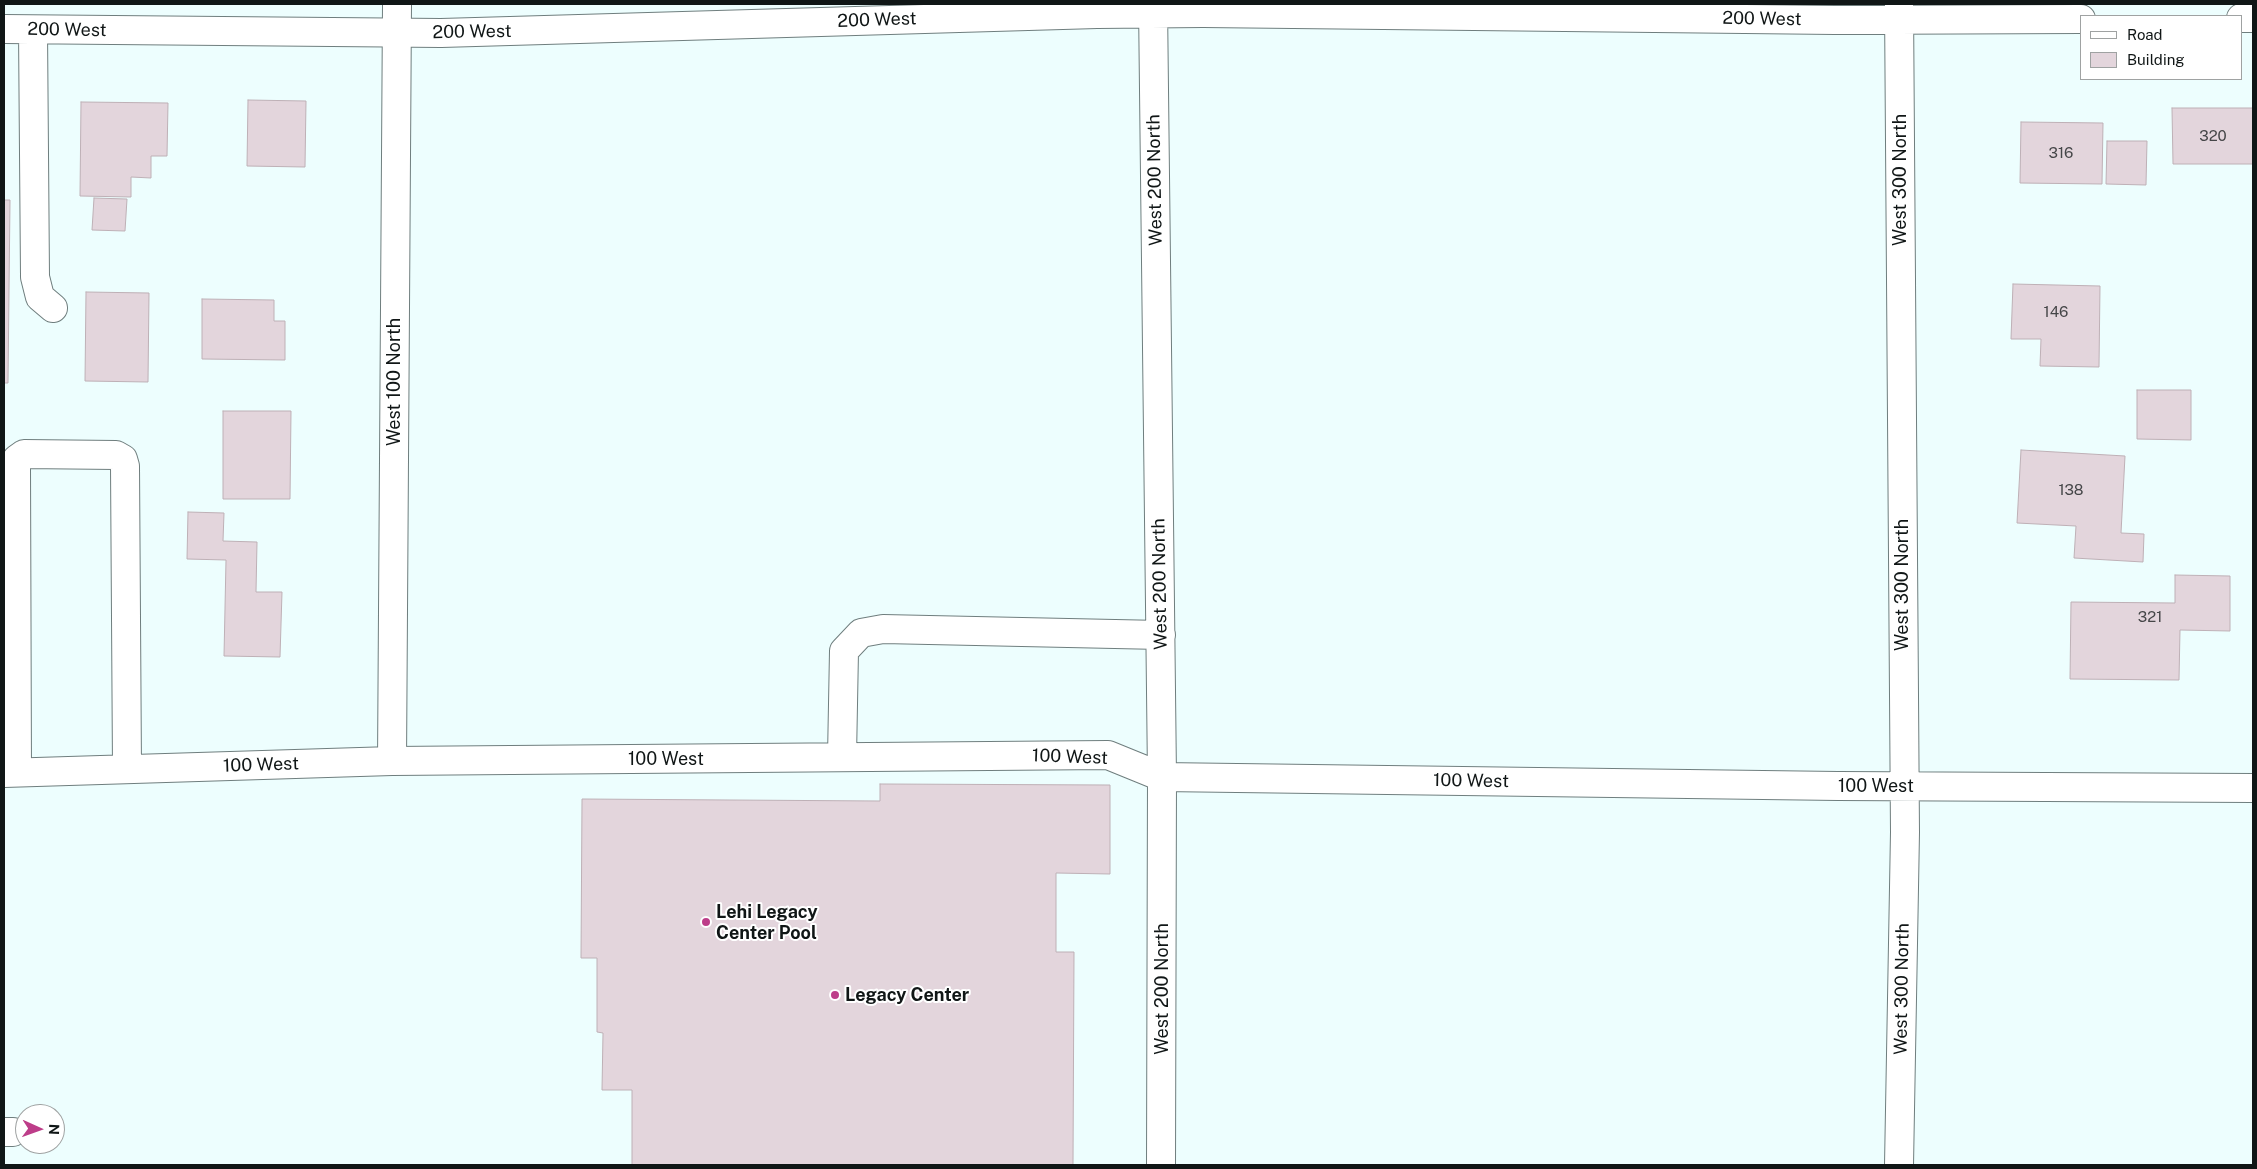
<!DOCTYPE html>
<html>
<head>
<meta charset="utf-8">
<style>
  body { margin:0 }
  #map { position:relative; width:2257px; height:1169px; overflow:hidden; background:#edfefe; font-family:"Public Sans",sans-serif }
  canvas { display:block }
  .frame { position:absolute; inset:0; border:5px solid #101616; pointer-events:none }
  .legend { position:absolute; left:2080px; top:15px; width:162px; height:65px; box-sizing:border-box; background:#fff; border:1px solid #9fa2a2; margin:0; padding:6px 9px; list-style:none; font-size:15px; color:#101616 }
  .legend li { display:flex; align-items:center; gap:10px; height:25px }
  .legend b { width:25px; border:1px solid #9fa2a2 }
  .north { position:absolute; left:15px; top:1104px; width:50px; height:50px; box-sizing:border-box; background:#fff; border:1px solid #9fa2a2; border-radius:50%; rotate:92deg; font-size:14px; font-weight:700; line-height:20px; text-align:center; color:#101616 }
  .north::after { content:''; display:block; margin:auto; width:18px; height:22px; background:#bd3d89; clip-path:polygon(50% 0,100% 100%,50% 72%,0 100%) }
</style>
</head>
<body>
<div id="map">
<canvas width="2257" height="1169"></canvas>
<div class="frame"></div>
<ul class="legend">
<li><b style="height:6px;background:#fff"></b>Road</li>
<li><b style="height:14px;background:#e3d5dc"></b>Building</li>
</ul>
<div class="north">N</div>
</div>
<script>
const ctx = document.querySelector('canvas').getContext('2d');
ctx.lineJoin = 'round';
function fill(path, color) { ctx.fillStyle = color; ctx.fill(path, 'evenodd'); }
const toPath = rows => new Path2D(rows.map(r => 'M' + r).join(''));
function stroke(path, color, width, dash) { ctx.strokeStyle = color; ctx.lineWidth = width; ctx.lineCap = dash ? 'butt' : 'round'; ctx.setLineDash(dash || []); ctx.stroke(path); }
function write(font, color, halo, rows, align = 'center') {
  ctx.font = font + ' "Public Sans",sans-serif'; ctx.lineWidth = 4; ctx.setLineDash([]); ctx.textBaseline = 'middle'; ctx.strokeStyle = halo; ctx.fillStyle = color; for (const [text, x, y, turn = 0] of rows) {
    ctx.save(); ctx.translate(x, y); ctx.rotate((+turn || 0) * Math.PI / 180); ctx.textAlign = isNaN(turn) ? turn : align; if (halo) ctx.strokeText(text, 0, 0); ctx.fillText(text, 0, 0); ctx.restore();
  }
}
const building = toPath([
  [248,100,306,101,305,167,247,166,248,100],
  [81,102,168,103,167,156,151,156,151,178,131,177,131,197,80,196,81,102],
  [2172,108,2253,108,2253,164,2173,164,2172,108],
  [2021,122,2103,123,2102,184,2020,183,2021,122],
  [2107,141,2147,141,2146,185,2106,184,2107,141],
  [94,198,127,199,125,231,92,230,94,198],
  [4,200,10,200,8,383,4,383,4,200],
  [2013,284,2100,286,2099,367,2040,366,2041,339,2011,339,2013,284],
  [86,292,149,293,148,382,85,381,86,292],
  [202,299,274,300,274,321,285,321,285,360,202,359,202,299],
  [2137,390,2191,390,2191,440,2137,439,2137,390],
  [223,411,291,411,290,499,223,499,223,411],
  [2021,450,2125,456,2121,533,2144,534,2143,562,2074,558,2076,526,2017,523,2021,450],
  [188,512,224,513,223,541,257,542,256,592,282,592,280,657,224,656,226,560,187,559,188,512],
  [2175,575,2230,576,2230,631,2180,630,2179,680,2070,679,2071,602,2175,603,2175,575],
  [880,784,1110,785,1110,874,1056,873,1056,952,1074,952,1073,1165,632,1165,632,1090,602,1090,603,1033,597,1032,597,958,581,958,582,799,880,801,880,784]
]);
const minor = toPath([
  [1153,4,1162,777,1161,1165],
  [1899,4,1905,832,1899,1165],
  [2241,18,2253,18],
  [4,29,441,33,1097,14,1203,13,1835,20,2081,19],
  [33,30,35,277,40,297,53,308],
  [842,757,844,651,861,633,883,629,1161,635],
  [392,761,397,4],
  [17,772,16,467,17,459,24,454,116,455,123,459,125,466,127,769],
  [4,773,392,761,1108,755,1162,777,1838,786,2253,788],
  [4,1132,13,1132]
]);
const markers = [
  [706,922,5,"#bd3d89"],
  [835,995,5,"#bd3d89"]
];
const numberNames = [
  ["320",2213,136],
  ["316",2061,153],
  ["146",2056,312],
  ["138",2071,490],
  ["321",2150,617]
];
const streetNames = [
  ["200 West",1762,19,1],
  ["200 West",877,20,-2],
  ["200 West",67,30,1],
  ["200 West",472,32,-1],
  ["West 200 North",1155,180,-91],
  ["West 300 North",1900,180,-90],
  ["West 100 North",394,382,-90],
  ["West 200 North",1160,584,-91],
  ["West 300 North",1902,585,-90],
  ["100 West",1070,757,2],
  ["100 West",666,759],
  ["100 West",261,765,-2],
  ["100 West",1471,781,1],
  ["100 West",1876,786],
  ["West 200 North",1162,989,-90],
  ["West 300 North",1902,989,-89]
];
const poiNames = [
  ["Lehi Legacy",716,912],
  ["Center Pool",716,933],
  ["Legacy Center",845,995]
];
fill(building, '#e3d5dc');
stroke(building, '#beb0b6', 1);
stroke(minor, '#6f7e7e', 30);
stroke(minor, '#fff', 28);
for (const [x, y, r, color] of markers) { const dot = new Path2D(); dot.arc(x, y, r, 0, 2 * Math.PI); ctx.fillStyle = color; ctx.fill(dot); stroke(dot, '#fff', 2); }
write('15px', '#454648', null, numberNames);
write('18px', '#101616', '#fff', streetNames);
write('bold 18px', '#101616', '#fff', poiNames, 'left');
</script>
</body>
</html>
